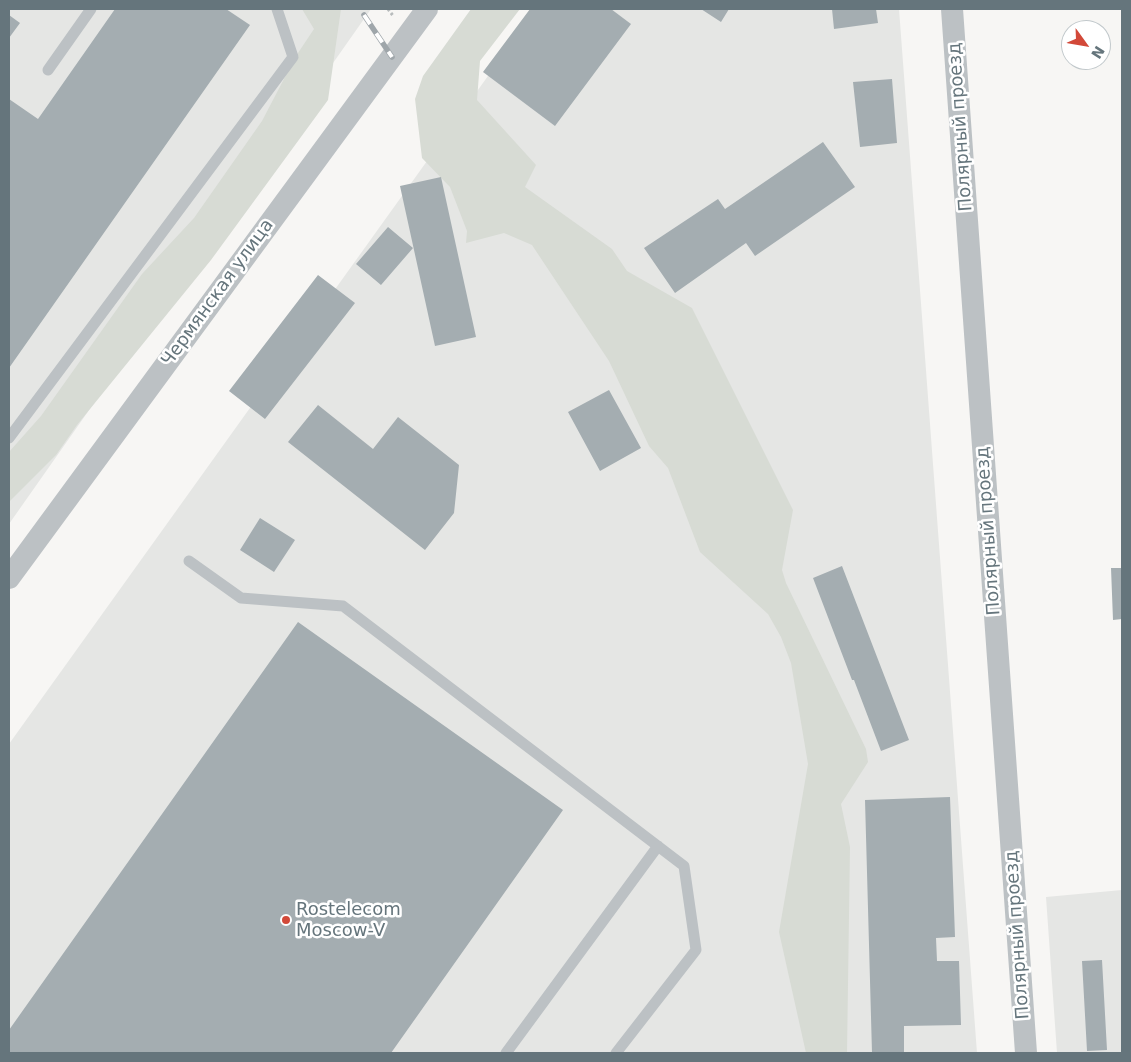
<!DOCTYPE html>
<html>
<head>
<meta charset="utf-8">
<style>
  body { margin:0 }
  #map { position:relative; width:1131px; height:1062px; overflow:hidden; background:#f7f6f4; font-family:"DejaVu Sans",sans-serif }
  canvas { display:block }
  .frame { position:absolute; inset:0; border:10px solid #65757c; pointer-events:none }
  .north { position:absolute; left:1061px; top:20px; width:50px; height:50px; box-sizing:border-box; background:#fff; border:1px solid #c1c8cb; border-radius:50%; rotate:122deg; font-size:14px; font-weight:700; line-height:20px; text-align:center; color:#65757c }
  .north::after { content:''; display:block; margin:auto; width:18px; height:22px; background:#d24939; clip-path:polygon(50% 0,100% 100%,50% 72%,0 100%) }
</style>
</head>
<body>
<div id="map">
<canvas width="1131" height="1062"></canvas>
<div class="frame"></div>
<div class="north">N</div>
</div>
<script>
const ctx = document.querySelector('canvas').getContext('2d');
ctx.lineJoin = 'round';
function fill(path, color) { ctx.fillStyle = color; ctx.fill(path, 'evenodd'); }
const toPath = rows => new Path2D(rows.map(r => 'M' + r).join(''));
function stroke(path, color, width, dash) { ctx.strokeStyle = color; ctx.lineWidth = width; ctx.lineCap = dash ? 'butt' : 'round'; ctx.setLineDash(dash || []); ctx.stroke(path); }
function write(font, color, halo, rows, align = 'center') {
  ctx.font = font + ' "DejaVu Sans",sans-serif'; ctx.lineWidth = 5; ctx.setLineDash([]); ctx.textBaseline = 'middle'; ctx.strokeStyle = halo; ctx.fillStyle = color; for (const [text, x, y, turn = 0] of rows) {
    ctx.save(); ctx.translate(x, y); ctx.rotate((+turn || 0) * Math.PI / 180); ctx.textAlign = isNaN(turn) ? turn : align; if (halo) ctx.strokeText(text, 0, 0); ctx.fillText(text, 0, 0); ctx.restore();
  }
}
const built = toPath([
  [9,9,371,9,9,524],
  [536,9,899,9,977,1053,9,1053,9,744],
  [1122,890,1122,1053,1057,1053,1046,897]
]);
const green = toPath([
  [302,9,341,9,328,100,211,260,77,425,56,455,9,502,9,452,41,416,142,274,194,218,262,121,296,56,314,29],
  [471,9,520,9,480,61,477,100,536,165,525,187,612,249,627,271,692,308,793,510,782,570,786,583,866,749,868,762,841,804,850,847,847,1053,806,1053,779,932,808,764,791,663,781,637,768,614,700,552,668,468,649,446,609,361,532,245,504,233,466,243,467,231,450,187,422,158,415,99,423,76]
]);
const building = toPath([
  [115,9,226,9,250,25,9,368,9,99,38,119],
  [530,9,611,9,631,24,555,126,483,72],
  [701,9,729,9,721,22],
  [832,9,876,9,878,23,834,29],
  [9,15,20,23,9,38],
  [892,79,897,143,860,147,853,82],
  [823,142,855,187,755,256,746,243,675,293,644,248,718,199,725,209],
  [441,177,476,337,435,346,400,186],
  [388,227,413,248,381,285,356,264],
  [318,275,355,303,265,419,229,391],
  [609,390,641,448,600,471,568,412],
  [318,405,373,449,398,417,459,465,454,513,425,550,288,442],
  [260,518,295,540,274,572,240,550],
  [842,566,909,740,881,751,854,680,852,680,813,578],
  [1111,568,1122,568,1122,619,1113,620],
  [298,622,563,810,391,1053,9,1053,9,1030],
  [950,797,955,937,936,938,937,961,959,961,961,1025,904,1026,904,1053,872,1053,865,800],
  [1102,960,1107,1050,1087,1051,1082,961]
]);
const path = toPath([
  [388,9,394,17]
]);
const lane = toPath([
  [48,70,91,9],
  [9,438,293,57,277,9],
  [189,561,241,598,343,606,684,866,696,950,616,1053],
  [506,1053,658,846]
]);
const street = toPath([
  [952,9,1026,1053],
  [9,578,427,9]
]);
const rail = toPath([
  [364,15,392,57]
]);
const markers = [
  [286,920,5,"#d24939"]
];
const streetNames = [
  ["Полярный проезд",961,127,-94],
  ["Чермянская улица",218,293,-54],
  ["Полярный проезд",989,531,-94],
  ["Полярный проезд",1018,935,-94]
];
const poiNames = [
  ["Rostelecom",296,910],
  ["Moscow-V",296,931]
];
fill(built, '#e5e6e4');
fill(green, '#d7dbd4');
fill(building, '#a4adb1');
stroke(path, '#b7bbbc', 3, [2.5, 2.5]);
stroke(lane, '#bcc1c4', 11);
stroke(street, '#bcc1c4', 22);
stroke(rail, '#9fa6aa', 5.5);
stroke(rail, '#fff', 4, [11]);
for (const [x, y, r, color] of markers) { const dot = new Path2D(); dot.arc(x, y, r, 0, 2 * Math.PI); ctx.fillStyle = color; ctx.fill(dot); stroke(dot, '#fff', 2); }
write('18px', '#65757c', '#fff', streetNames);
write('18px', '#65757c', '#fff', poiNames, 'left');
</script>
</body>
</html>
